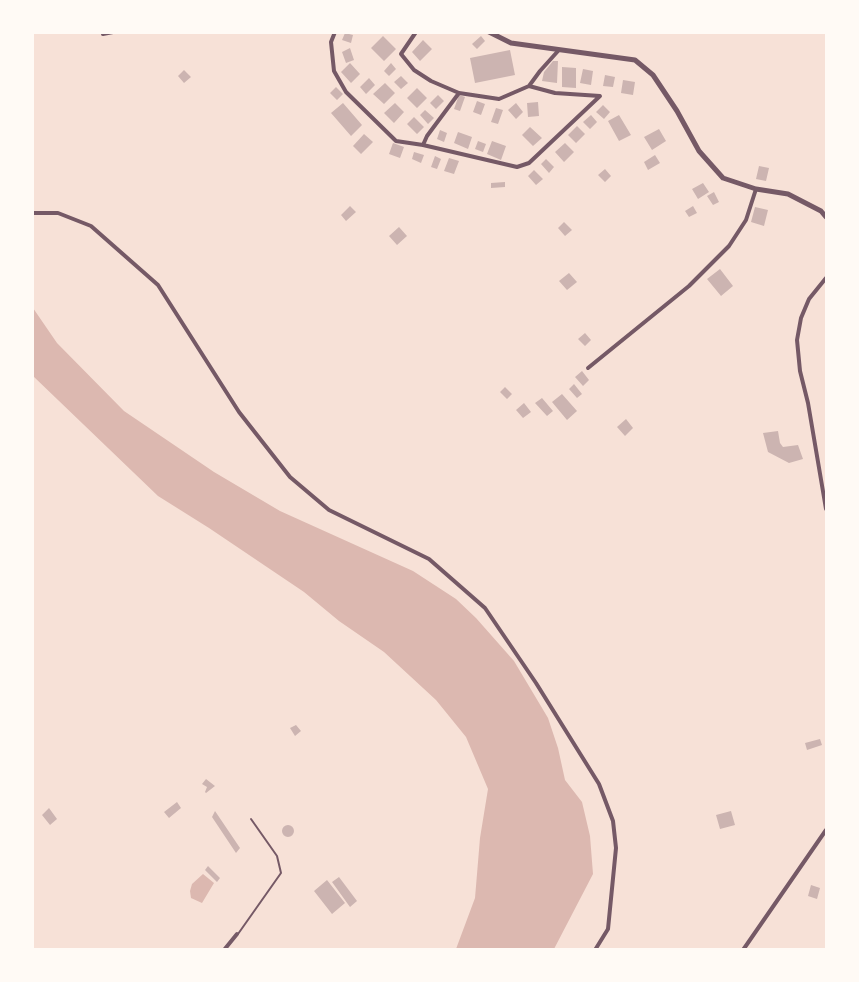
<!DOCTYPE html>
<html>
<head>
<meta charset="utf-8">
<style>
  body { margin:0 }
  #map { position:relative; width:859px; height:982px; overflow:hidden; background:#f7e1d7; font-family:"Fira Sans",sans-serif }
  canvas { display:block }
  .frame { position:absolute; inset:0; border:34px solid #fffaf5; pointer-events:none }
</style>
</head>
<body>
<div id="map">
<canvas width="859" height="982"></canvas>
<div class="frame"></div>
</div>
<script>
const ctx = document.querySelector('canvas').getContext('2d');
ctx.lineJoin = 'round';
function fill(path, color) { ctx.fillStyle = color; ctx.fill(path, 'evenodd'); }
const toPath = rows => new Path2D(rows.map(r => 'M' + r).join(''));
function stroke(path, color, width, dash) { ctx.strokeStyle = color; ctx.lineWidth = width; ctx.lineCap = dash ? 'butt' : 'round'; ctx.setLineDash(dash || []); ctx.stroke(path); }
const water = toPath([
  [33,308,57,343,124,411,214,472,280,511,413,571,456,599,476,618,514,661,548,718,558,748,565,780,582,802,590,836,593,874,554,949,456,949,475,898,480,838,488,789,466,737,436,700,384,652,339,621,304,592,209,528,158,496,33,376],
  [203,874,214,883,202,903,191,898,190,891,192,884]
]);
const building = toPath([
  [345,33,353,35,351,43,342,40],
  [383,36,396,49,384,61,371,48],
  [481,36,485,41,477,49,472,44],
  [423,40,432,49,420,61,412,52],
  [350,48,354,60,346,63,342,52],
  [510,50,515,75,475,83,470,58],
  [553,61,558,61,557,83,542,81,544,72],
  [350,63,360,74,351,83,341,72],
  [391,63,396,69,389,76,384,71],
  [562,67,576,68,576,88,562,87],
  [583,69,593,71,591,85,580,83],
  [184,70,191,77,184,83,178,76],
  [605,75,615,77,613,87,603,86],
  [401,76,408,83,401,89,394,82],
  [369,78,375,85,366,94,360,87],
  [623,80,635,82,633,95,621,93],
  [385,83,395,93,384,104,373,94],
  [336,87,343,94,337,100,330,93],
  [417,88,427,98,417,108,407,98],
  [438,95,444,101,436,109,430,103],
  [459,95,465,97,460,111,454,109],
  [477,101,485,104,481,115,473,112],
  [538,102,539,116,528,117,527,103],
  [343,103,362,125,351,136,331,113],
  [395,103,404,112,394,123,384,113],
  [516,103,523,112,516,119,508,110],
  [603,105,610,112,604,119,596,112],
  [496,108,503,110,498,124,491,122],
  [425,110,434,118,428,124,420,115],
  [591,115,597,122,590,129,583,122],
  [619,115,631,135,619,141,608,121],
  [414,117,424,127,417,134,407,124],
  [577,126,585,134,576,143,568,135],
  [530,127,542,138,533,146,522,135],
  [659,129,666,141,652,150,644,137],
  [440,130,447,133,444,142,437,139],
  [458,132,472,137,468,149,454,143],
  [364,134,373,142,361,154,353,146],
  [478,141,486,144,483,152,475,149],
  [492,141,506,146,501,160,487,154],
  [393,143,404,147,400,158,389,154],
  [565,143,574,152,564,162,555,152],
  [414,152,424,155,421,163,412,159],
  [655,155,660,163,648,170,644,162],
  [435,156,441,159,437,169,431,167],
  [449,158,459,161,454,174,444,171],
  [546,159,554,167,549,173,541,164],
  [759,166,769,168,766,181,756,179],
  [605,169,611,176,605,182,598,175],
  [534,170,543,179,536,185,528,176],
  [505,182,505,187,491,188,491,183],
  [703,183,709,192,698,199,692,189],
  [714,192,719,202,713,205,707,196],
  [350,206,356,212,346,221,341,215],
  [693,206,697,213,689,217,685,211],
  [755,207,768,210,764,226,751,222],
  [564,222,572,230,565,236,558,228],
  [399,227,407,236,397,245,389,236],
  [720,269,733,286,721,296,707,279],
  [569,273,577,282,567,290,559,281],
  [585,333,591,340,585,346,578,339],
  [582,371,589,380,583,386,575,377],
  [574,384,582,394,577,398,569,389],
  [505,387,512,394,507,399,500,392],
  [562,394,577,411,567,420,552,402],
  [542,398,553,411,547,416,535,403],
  [524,403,531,412,523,418,516,410],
  [626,419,633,428,625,436,617,427],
  [778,431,780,443,783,447,798,445,803,459,789,463,768,452,763,433],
  [296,725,301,731,295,736,290,728],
  [820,739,822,745,807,750,805,743],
  [206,779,215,786,206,793,205,792,207,787,202,784],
  [177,802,181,808,169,818,164,812],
  [49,808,57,819,50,825,42,815],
  [215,811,240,848,236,853,212,817],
  [731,811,735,825,720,829,716,815],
  '282 831a6 6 0 1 1 12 0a6 6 0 1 1-12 0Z',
  [208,866,220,878,217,882,205,870],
  [339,877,357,901,350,907,332,882],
  [327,880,345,903,332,914,314,891],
  [811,885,820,888,817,899,808,896]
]);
const service = toPath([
  [238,934,281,873,277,856,251,819]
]);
const minor = toPath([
  [335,32,331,42,334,71,346,92,396,141,423,145],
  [416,32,401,54,414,70,431,81,459,93,427,136,423,145,517,167,529,163,600,96,555,93,529,86,540,71,558,51],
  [103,34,113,32],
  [459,93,499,99,529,86],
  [32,213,58,213,91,226,158,285,239,412,290,477,329,510,429,559,485,608,536,683,599,784,613,821,616,848,608,929,595,950],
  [826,278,809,299,801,318,797,340,800,371,808,403,826,509],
  [588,368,689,286,729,246,746,220,756,189],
  [224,950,237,934],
  [743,950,826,830]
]);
const tertiary = toPath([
  [489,32,511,43,635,60,653,75,677,111,699,151,723,178,756,189,788,194,821,211,826,217]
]);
fill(water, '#dcb8b0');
fill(building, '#ccb4b1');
stroke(service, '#755966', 2);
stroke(minor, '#755966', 4);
stroke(tertiary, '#755966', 5);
</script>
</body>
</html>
